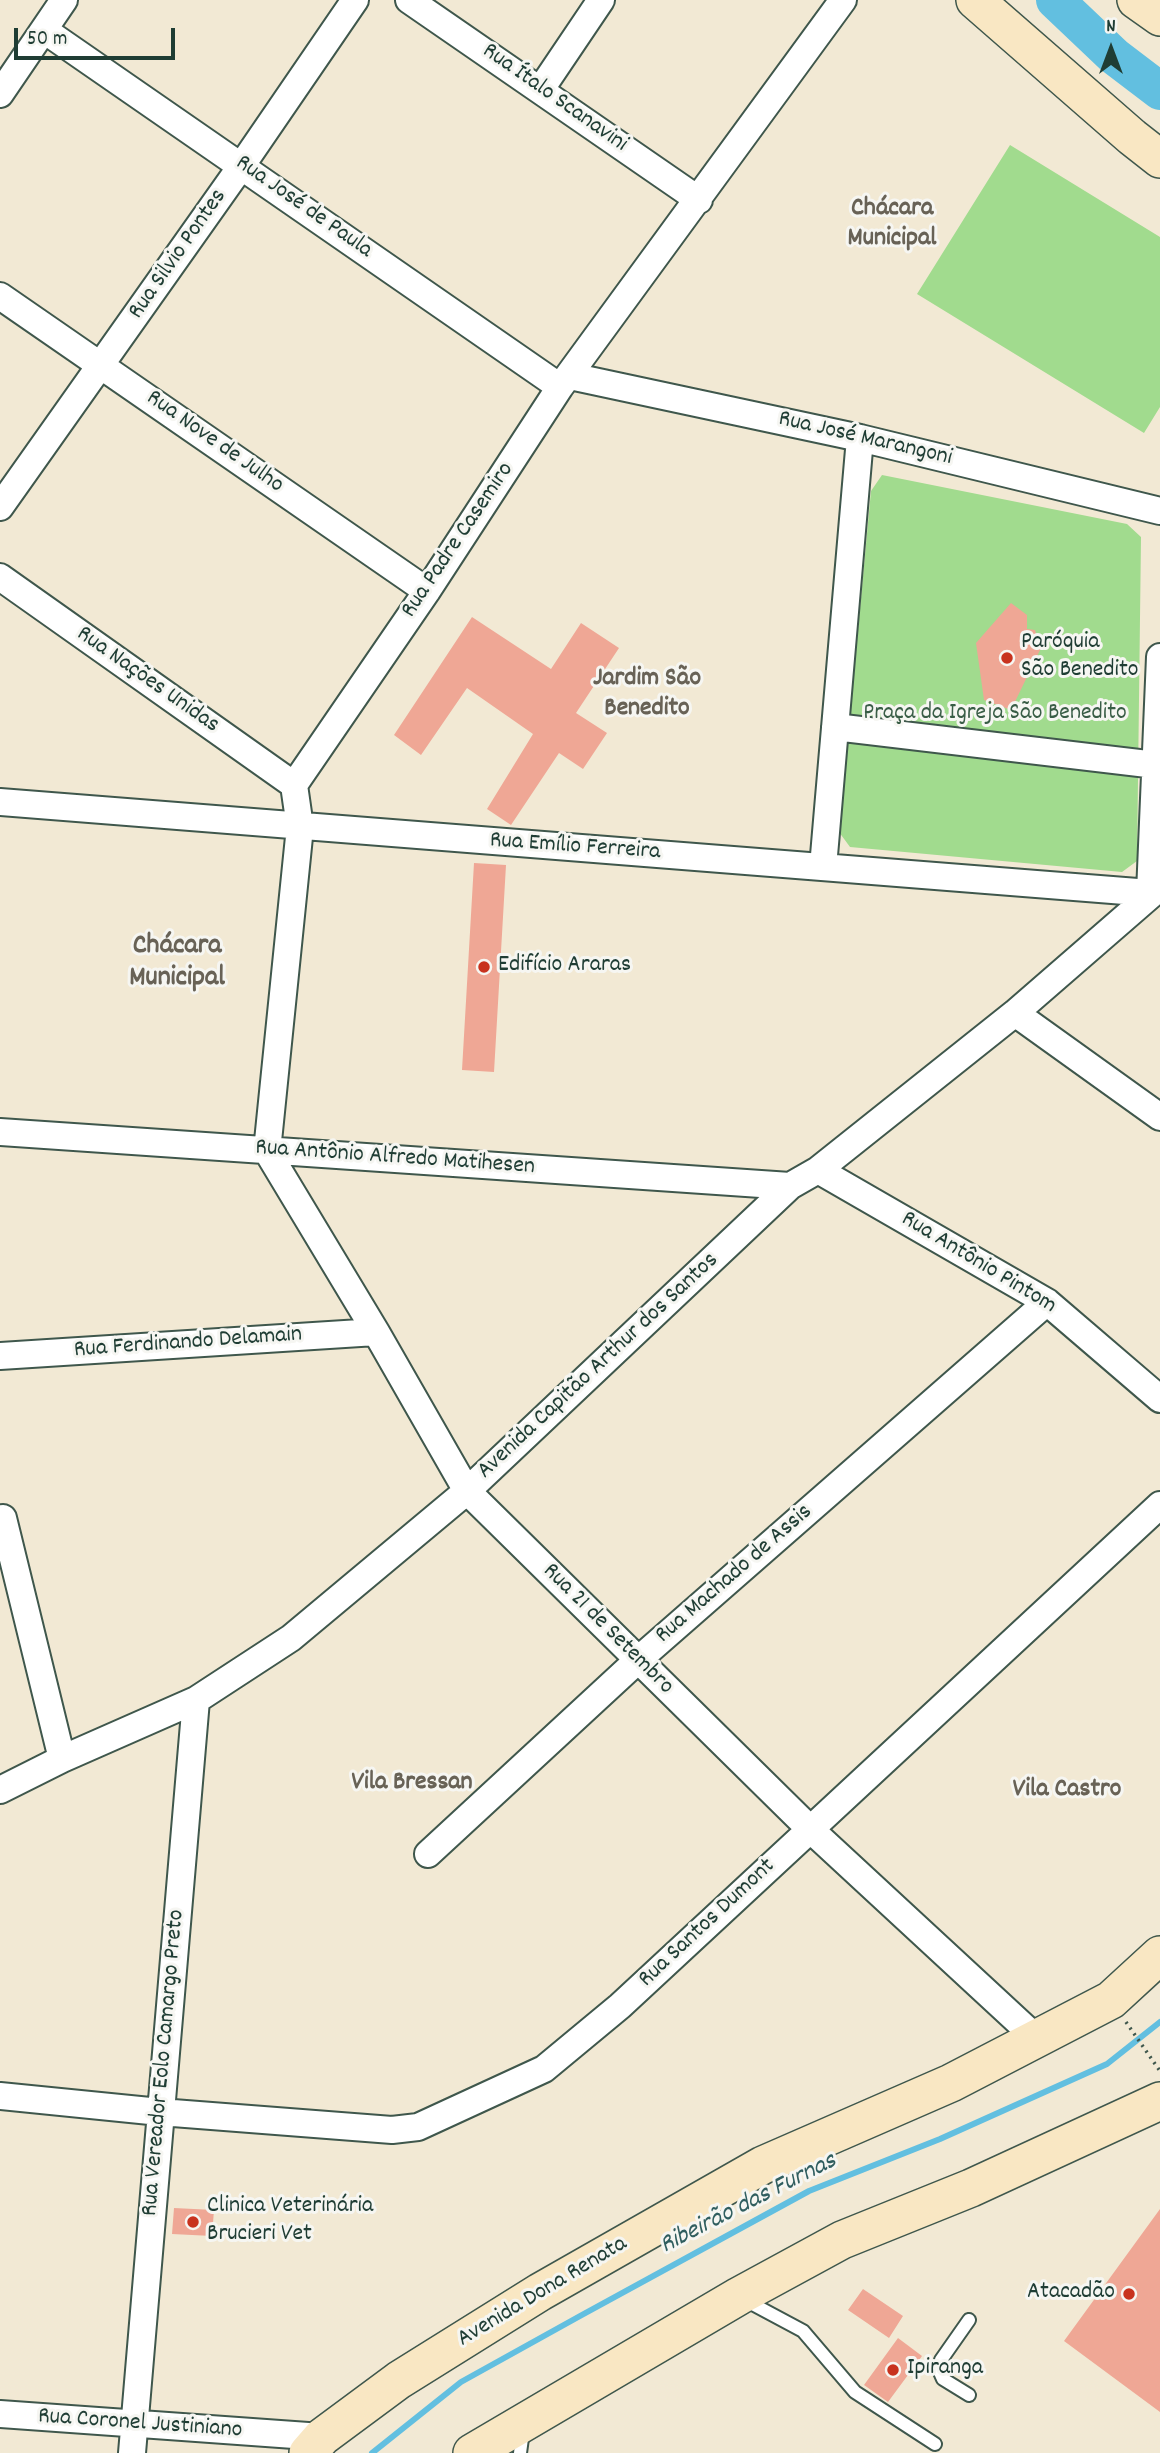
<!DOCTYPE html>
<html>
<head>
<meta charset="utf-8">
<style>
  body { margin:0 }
  #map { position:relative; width:1160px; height:2453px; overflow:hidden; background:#f2e9d4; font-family:Dekko,sans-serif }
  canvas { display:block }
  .north { position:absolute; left:1076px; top:14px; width:70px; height:70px; -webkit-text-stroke:5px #f6f6f2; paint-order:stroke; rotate:0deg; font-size:19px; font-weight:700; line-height:28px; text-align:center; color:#1f3d34 }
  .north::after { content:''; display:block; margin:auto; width:24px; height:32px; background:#1f3d34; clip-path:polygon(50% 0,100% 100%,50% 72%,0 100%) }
  .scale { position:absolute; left:14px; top:28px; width:161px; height:32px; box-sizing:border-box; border:4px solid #1f3d34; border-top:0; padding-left:9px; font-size:21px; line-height:24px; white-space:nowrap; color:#1f3d34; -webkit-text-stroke:5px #f6f6f2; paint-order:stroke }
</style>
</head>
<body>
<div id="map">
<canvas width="1160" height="2453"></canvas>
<div class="north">N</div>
<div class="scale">50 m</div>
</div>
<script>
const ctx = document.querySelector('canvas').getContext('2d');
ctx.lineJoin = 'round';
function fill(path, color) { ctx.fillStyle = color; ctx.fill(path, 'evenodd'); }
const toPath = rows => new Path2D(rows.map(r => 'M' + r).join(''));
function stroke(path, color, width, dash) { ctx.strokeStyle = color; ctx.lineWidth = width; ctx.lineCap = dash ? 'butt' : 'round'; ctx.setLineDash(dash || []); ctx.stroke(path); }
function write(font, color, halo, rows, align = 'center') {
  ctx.font = font + ' Dekko,sans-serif'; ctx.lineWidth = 6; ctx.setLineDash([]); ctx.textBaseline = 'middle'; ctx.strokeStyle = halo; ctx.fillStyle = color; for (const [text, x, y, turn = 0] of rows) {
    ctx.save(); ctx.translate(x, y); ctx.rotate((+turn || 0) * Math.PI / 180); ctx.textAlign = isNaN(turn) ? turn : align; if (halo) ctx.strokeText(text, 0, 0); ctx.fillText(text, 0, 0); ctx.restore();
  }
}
const green = toPath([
  [1010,145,1160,237,1160,407,1144,433,917,294],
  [882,475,1127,524,1141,537,1137,861,1122,872,850,847,839,832,871,491]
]);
const stream = toPath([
  [372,2453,461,2382,580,2316,809,2191,940,2139,1107,2064,1160,2022]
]);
const river = toPath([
  [1055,0,1114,56,1160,91]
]);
const building = toPath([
  [1011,603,1027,615,1027,629,1035,630,1041,648,1011,710,984,700,976,643],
  [472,617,551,669,581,623,619,648,576,713,607,733,583,769,559,753,511,825,487,809,533,734,467,688,421,755,394,735],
  [474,863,506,865,494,1072,462,1070],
  [174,2208,214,2210,212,2236,172,2234],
  [1160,2209,1160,2412,1064,2341],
  [863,2289,903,2316,889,2338,848,2310],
  [898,2338,922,2356,888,2402,864,2385]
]);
const path = toPath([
  [1126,2022,1160,2071]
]);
const lane = toPath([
  [745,2300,803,2331,855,2392,935,2444],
  [969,2320,941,2360,939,2370,943,2379,969,2395],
  [520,2453,523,2431]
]);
const street = toPath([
  [409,0,699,200],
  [843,0,560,387,427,591,294,785,300,827,267,1151,376,1332,467,1491,810,1829,1036,2038],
  [44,30,560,387],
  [541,89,601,0],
  [0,94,64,0],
  [0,296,427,591],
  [570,376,860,438,1160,511],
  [0,507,242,165,355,0],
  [0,577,294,785],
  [835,727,1156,765],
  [0,802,1150,893,1160,657],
  [823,867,860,438],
  [1015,1013,1160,1117],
  [0,1132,790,1186],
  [818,1170,1047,1302,1160,1399],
  [0,1356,376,1332],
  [3,1518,62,1759],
  [0,1790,62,1759,196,1700,291,1638,467,1491,790,1186,818,1170,1015,1013,1160,887],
  [428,1854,638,1660,1047,1302],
  [0,2096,160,2112,392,2130,418,2127,544,2069,620,2006,1160,1505],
  [0,2414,322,2437],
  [132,2453,196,1700]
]);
const secondary = toPath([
  [975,0,1132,137,1160,159],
  [1136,0,1160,17],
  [308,2453,322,2437,399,2380,540,2292,763,2165,951,2083,1111,2000,1160,1955],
  [472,2453,739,2296,842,2240,971,2188,1160,2101]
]);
const markers = [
  [1007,658,7,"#c8321e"],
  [484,967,7,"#c8321e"],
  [193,2222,7,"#c8321e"],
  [1129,2294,7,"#c8321e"],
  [893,2370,7,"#c8321e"]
];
const streetNames = [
  ["Rua Ítalo Scanavini",554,99,35],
  ["Rua José de Paula",303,208,35],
  ["Rua Silvio Pontes",179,255,-55],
  ["Rua José Marangoni",865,440,13],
  ["Rua Nove de Julho",214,443,35],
  ["Rua Padre Casemiro",459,541,-56],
  ["Rua Nações Unidas",147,681,35],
  ["Rua Emílio Ferreira",575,848,4],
  ["Rua Antônio Alfredo Matihesen",395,1159,4],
  ["Rua Antônio Pintom",978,1264,31],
  ["Rua Ferdinando Delamain",188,1344,-4],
  ["Avenida Capitão Arthur dos Santos",599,1367,-43],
  ["Rua Machado de Assis",735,1575,-41],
  ["Rua 21 de Setembro",607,1630,45],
  ["Rua Santos Dumont",708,1924,-43],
  ["Rua Vereador Eolo Camargo Preto",165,2063,-85],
  ["Avenida Dona Renata",543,2293,-31],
  ["Rua Coronel Justiniano",140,2425,4]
];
const poiNames = [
  ["Paróquia",1021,644],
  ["São Benedito",1021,672],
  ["Edifício Araras",498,967],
  ["Clinica Veterinária",207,2208],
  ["Brucieri Vet",207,2236],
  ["Atacadão",1115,2294,"right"],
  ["Ipiranga",907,2370]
];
const parkNames = [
  ["Praça da Igreja São Benedito",995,715]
];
const neighbourhoodNames = [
  ["Chácara",892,210],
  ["Municipal",892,240],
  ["Jardim São",647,680],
  ["Benedito",647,710],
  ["Vila Bressan",412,1784],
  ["Vila Castro",1067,1791]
];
const waterNames = [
  ["Ribeirão das Furnas",749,2205,-27]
];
const quarterNames = [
  ["Chácara",177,948],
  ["Municipal",177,980]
];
fill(green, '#a1db8e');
stroke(stream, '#62bfe0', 6);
stroke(river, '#62bfe0', 38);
fill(building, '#efa795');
stroke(lane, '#3f574c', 16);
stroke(street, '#3f574c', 30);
stroke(secondary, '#3f574c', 40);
stroke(path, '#3f574c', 3.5, [2, 5]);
stroke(lane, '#fff', 12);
stroke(street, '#fff', 26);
stroke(secondary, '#f9e7c3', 37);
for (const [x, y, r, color] of markers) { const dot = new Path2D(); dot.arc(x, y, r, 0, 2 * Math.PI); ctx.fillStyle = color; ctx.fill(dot); stroke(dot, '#f6f6f2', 2.5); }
write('24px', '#1f3d34', '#f6f6f2', streetNames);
write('24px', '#1f3d34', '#f6f6f2', poiNames, 'left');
write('24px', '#395d46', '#f6f6f2', parkNames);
write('bold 26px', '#686256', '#f6f6f2', neighbourhoodNames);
write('italic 26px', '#305e5f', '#f6f6f2', waterNames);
write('bold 28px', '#686256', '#f6f6f2', quarterNames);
</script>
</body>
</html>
